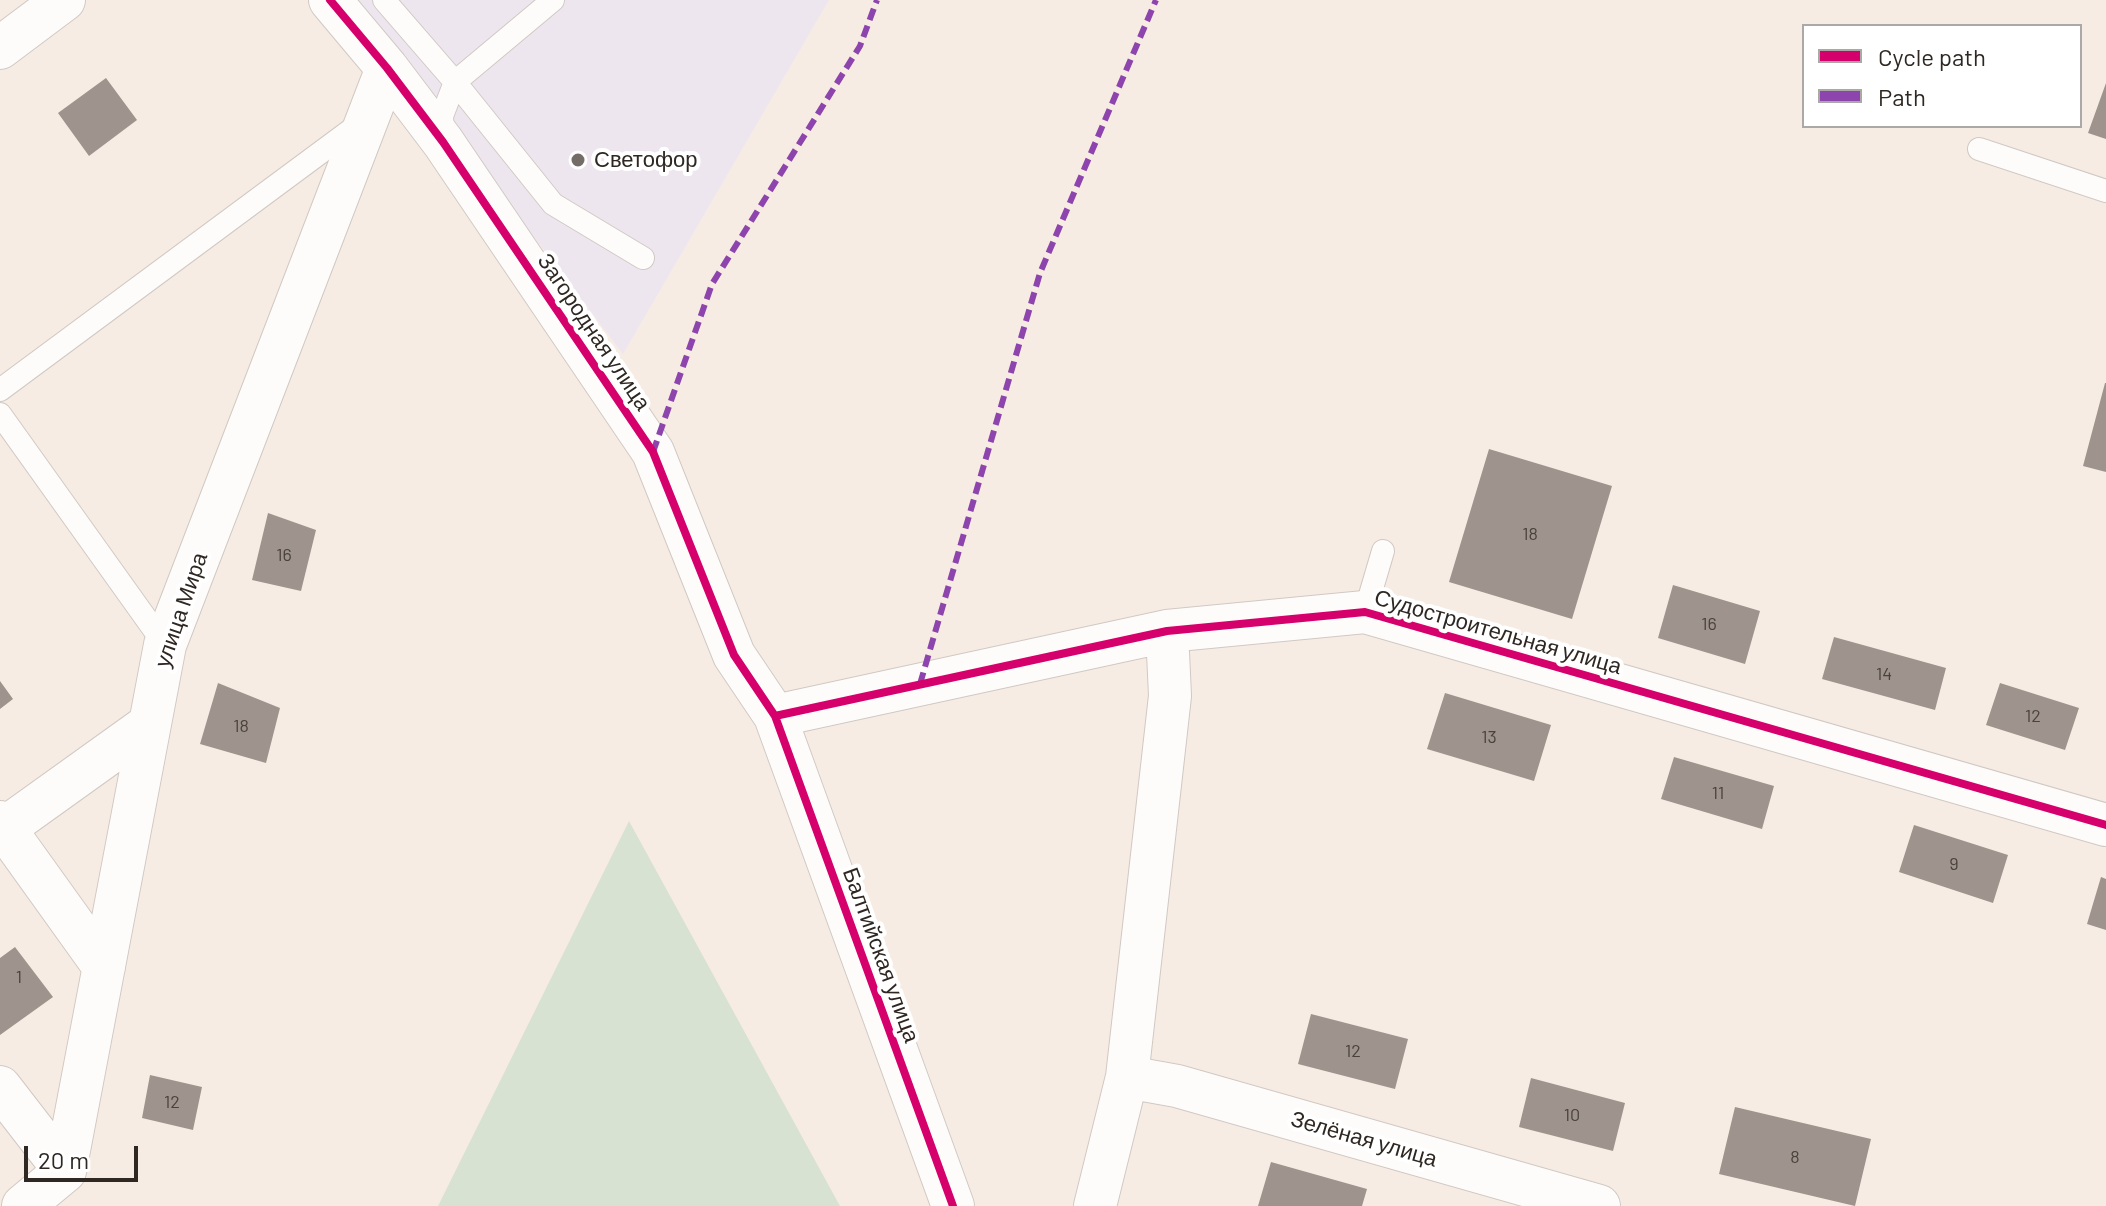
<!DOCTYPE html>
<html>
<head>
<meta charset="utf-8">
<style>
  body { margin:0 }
  #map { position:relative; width:2106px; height:1206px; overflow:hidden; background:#f6ece4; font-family:Barlow,sans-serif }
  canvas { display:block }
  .legend { position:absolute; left:1802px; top:24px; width:280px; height:104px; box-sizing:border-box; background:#fff; border:2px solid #aba9a7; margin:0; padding:10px 14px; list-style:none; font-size:24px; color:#2e2722 }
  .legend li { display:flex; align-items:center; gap:16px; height:40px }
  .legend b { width:40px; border:2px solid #aba9a7 }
  .scale { position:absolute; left:24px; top:1146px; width:114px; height:36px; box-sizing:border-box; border:4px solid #2e2722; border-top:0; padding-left:10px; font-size:24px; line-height:28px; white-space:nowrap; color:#2e2722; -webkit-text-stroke:6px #fff; paint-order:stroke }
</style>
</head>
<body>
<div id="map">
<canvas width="2106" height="1206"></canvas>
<ul class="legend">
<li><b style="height:10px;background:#d6006c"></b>Cycle path</li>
<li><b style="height:10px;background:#8e44ad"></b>Path</li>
</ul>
<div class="scale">20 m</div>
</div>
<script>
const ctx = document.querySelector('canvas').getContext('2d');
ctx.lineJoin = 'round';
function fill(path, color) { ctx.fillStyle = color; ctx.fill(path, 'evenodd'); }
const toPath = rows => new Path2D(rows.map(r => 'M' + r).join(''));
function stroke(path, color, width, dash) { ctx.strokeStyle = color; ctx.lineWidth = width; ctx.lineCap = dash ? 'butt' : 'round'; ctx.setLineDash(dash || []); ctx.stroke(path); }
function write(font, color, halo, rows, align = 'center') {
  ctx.font = font + ' Barlow,sans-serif'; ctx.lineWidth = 8; ctx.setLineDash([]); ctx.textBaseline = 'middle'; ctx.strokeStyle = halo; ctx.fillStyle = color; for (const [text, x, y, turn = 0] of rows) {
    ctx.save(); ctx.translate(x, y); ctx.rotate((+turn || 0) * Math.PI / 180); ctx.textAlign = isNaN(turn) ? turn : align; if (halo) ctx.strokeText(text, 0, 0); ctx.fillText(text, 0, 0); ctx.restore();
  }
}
const industrial = toPath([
  [348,0,829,0,623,354,442,116]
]);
const green = toPath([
  [629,821,840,1206,438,1206]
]);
const building = toPath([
  [106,78,137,120,89,156,58,113],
  [2106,83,2106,139,2088,133],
  [2105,383,2106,383,2106,472,2083,466],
  [1489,449,1612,486,1572,619,1449,582],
  [268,513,316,530,301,591,252,580],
  [1673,585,1760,611,1745,664,1658,638],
  [1834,637,1946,668,1935,710,1822,679],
  [0,681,13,699,0,709],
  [218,683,280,708,266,763,200,744],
  [2000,683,2079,708,2065,750,1986,725],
  [1445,693,1551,725,1534,781,1427,749],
  [1674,757,1774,786,1762,829,1661,799],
  [1914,825,2008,855,1993,903,1899,872],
  [2101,877,2106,879,2106,930,2087,924],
  [15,947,53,997,0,1035,0,958],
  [1311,1014,1408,1039,1395,1089,1298,1064],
  [150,1075,202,1087,193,1130,142,1118],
  [1531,1078,1625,1103,1613,1151,1519,1127],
  [1735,1107,1871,1139,1855,1206,1719,1174],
  [1271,1162,1367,1189,1362,1206,1258,1206]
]);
const lane = toPath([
  [384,0,455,82,553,0],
  [443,137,442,116,455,82,553,204,643,258],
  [1979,149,2106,191],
  [0,390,359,124],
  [0,414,165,645],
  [1365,612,1383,551]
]);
const street = toPath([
  [330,0,387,68,443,142,653,452,734,655,775,716,953,1206],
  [0,48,64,0],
  [775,716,1167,631,1365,612,2106,825],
  [0,822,104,967],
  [5,828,150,724],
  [1127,1077,1177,1086,1599,1206],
  [0,1087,65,1171],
  [23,1206,65,1171,165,645,387,68],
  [1095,1206,1127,1077,1170,696,1167,631]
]);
const quiet = toPath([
  [653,452,712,284,860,46,877,0],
  [920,684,1040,273,1156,0]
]);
const cycleway = toPath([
  [330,0,387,68,443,142,653,452,734,655,775,716,953,1206],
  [775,716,1167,631,1365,612,2106,825]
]);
const markers = [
  [578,160,8,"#746c66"]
];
const numberNames = [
  ["18",1530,534],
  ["16",284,555],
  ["16",1709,624],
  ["14",1884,674],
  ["12",2033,716],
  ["18",241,726],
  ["13",1489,737],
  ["11",1718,793],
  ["9",1954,864],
  ["1",19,977],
  ["12",1353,1051],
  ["12",172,1102],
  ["10",1572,1115],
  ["8",1795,1157]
];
const poiNames = [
  ["Светофор",594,160]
];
const streetNames = [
  ["Загородная улица",594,332,56],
  ["улица Мира",181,610,-71],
  ["Судостроительная улица",1498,632,16],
  ["Балтийская улица",881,955,70],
  ["Зелёная улица",1364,1139,16]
];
fill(industrial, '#eee6ee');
fill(green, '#d7e2d2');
fill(building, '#9e948d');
stroke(lane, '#d0c9c3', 24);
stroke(street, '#d0c9c3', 44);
stroke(lane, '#fefcfb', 22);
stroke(street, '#fefcfb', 42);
stroke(quiet, '#8e44ad', 6, [12, 6]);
stroke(cycleway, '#d6006c', 8);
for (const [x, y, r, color] of markers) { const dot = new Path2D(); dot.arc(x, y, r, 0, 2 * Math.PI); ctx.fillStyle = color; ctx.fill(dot); stroke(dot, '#fff', 3); }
write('18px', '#4a423d', null, numberNames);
write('22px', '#2e2722', '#fff', poiNames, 'left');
write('22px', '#2e2722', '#fff', streetNames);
</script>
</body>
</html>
